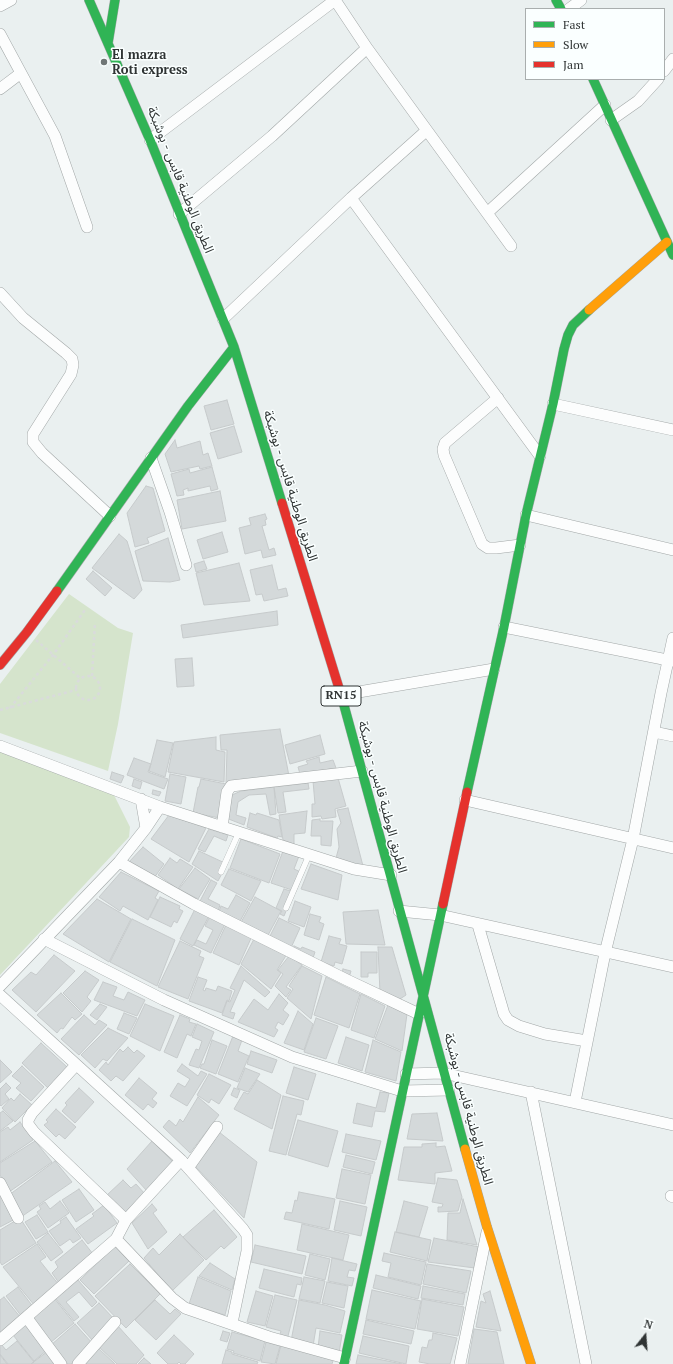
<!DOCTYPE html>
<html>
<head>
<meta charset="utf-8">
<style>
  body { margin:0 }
  #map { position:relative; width:673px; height:1364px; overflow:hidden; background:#eaf0f0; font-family:"PT Serif",serif }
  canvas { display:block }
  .legend { position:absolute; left:525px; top:8px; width:140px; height:72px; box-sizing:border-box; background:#faffff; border:1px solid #a9aeae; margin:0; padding:5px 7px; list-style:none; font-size:12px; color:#2f3434 }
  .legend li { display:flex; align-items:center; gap:8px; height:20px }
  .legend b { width:20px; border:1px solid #a9aeae }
  .north { position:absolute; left:625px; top:1316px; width:40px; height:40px; -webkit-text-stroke:3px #faffff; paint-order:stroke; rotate:17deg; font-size:11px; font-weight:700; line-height:16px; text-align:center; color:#2f3434 }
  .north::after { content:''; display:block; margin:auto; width:14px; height:18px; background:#2f3434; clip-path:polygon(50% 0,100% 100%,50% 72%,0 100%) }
</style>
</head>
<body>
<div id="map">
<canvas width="673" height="1364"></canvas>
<ul class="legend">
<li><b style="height:5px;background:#30b455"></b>Fast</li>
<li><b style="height:5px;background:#ff9f0a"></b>Slow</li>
<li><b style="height:5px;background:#e5322d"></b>Jam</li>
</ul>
<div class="north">N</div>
</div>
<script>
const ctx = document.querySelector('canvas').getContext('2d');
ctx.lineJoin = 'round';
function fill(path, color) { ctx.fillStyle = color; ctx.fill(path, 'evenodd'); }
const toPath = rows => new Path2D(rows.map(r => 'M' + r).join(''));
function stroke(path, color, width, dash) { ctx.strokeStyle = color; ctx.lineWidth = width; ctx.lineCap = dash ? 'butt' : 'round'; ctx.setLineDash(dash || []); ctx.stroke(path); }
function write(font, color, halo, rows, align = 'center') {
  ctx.font = font + ' "PT Serif","Noto Sans Arabic",serif'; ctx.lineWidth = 3; ctx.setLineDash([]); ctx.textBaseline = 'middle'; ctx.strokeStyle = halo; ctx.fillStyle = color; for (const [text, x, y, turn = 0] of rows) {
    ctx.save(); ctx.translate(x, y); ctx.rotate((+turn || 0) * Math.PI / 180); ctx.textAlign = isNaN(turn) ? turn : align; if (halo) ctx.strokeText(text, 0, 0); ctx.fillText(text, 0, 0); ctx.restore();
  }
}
const green = toPath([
  [69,594,118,628,133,633,118,724,108,771,0,733,0,684],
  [0,751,111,789,130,827,129,837,0,975]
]);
const building = toPath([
  [227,400,234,424,211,430,204,406,227,400],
  [234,426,242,452,218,459,210,433,234,426],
  [175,440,177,448,200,441,203,455,208,453,212,466,200,469,199,466,171,472,165,454,175,440],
  [212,467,218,489,211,491,210,486,188,491,188,488,183,490,184,495,177,496,171,474,189,469,190,473,212,467],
  [146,486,153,488,165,531,147,538,149,543,135,547,127,513,146,486],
  [220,491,226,521,182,529,177,500,220,491],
  [265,514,267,519,265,520,266,525,262,526,269,550,274,548,276,555,263,558,261,550,245,554,239,528,251,525,249,518,265,514],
  [222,532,228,552,203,559,197,540,222,532],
  [119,534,127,541,142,590,134,599,92,568,119,534],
  [168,538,180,580,170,582,143,581,135,551,168,538],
  [204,561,207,569,196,572,194,564,204,561],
  [239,563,250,601,204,605,196,573,239,563],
  [272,565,278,590,286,588,288,596,264,601,262,594,256,595,250,570,272,565],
  [93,571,112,588,105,596,86,579,93,571],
  [277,611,278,625,183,638,181,625,277,611],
  [192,658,194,686,177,687,175,659,192,658],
  [280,729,289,776,226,783,227,750,221,750,220,735,280,729],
  [320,735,325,754,290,764,285,745,320,735],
  [216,737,216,750,225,752,224,782,168,772,174,742,216,737],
  [157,740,173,743,165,777,149,771,157,740],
  [319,757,320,763,333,760,336,768,300,774,298,767,308,764,306,761,319,757],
  [134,758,151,764,148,772,168,779,164,789,127,775,134,758],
  [112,772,124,776,121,783,110,779,112,772],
  [170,774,186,777,181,804,165,801,170,774],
  [338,778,346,806,335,809,336,817,322,819,321,816,312,817,312,804,315,804,313,781,338,778],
  [134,779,142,782,140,789,132,786,134,779],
  [201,779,226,784,220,818,193,813,198,787,199,787,201,779],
  [308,783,309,789,283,792,286,812,278,813,274,787,308,783],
  [274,787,276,814,270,815,266,794,249,795,238,802,236,815,246,818,244,825,226,818,232,795,241,791,274,787],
  [153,790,161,792,159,796,152,794,153,790],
  [348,808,363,866,351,863,336,858,339,847,337,829,341,823,337,810,348,808],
  [307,811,305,833,294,834,294,844,283,840,279,815,307,811],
  [250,813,256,815,257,813,279,820,282,837,278,836,277,838,247,827,250,813],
  [169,815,206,828,189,862,151,839,169,815],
  [320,819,320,821,333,821,331,846,321,845,321,836,311,836,312,820,320,819],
  [209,829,228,835,226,841,214,836,205,852,198,849,209,829],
  [241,839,280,854,269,883,230,868,241,839],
  [143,847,164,864,154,878,128,863,143,847],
  [199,851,227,864,218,881,192,864,199,851],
  [283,851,299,856,294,869,303,873,295,891,271,883,283,851],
  [170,858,177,863,180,859,193,867,178,889,158,875,170,858],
  [311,864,342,875,338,900,301,889,311,864],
  [195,868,210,879,198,899,179,889,195,868],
  [229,869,261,881,251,901,221,885,229,869],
  [121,872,159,891,155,898,158,900,148,920,123,906,120,911,99,897,121,872],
  [211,880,217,883,208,899,220,905,218,911,200,901,211,880],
  [284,889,294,892,284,916,280,914,282,911,276,908,284,889],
  [236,895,250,903,239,923,219,911,221,906,228,909,236,895],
  [160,897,180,906,179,909,183,911,177,923,174,921,171,927,150,917,160,897],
  [255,897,281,911,266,939,240,924,255,897],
  [97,899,131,919,109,962,63,934,97,899],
  [295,901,311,907,304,927,288,921,295,901],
  [195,909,209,916,193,946,180,939,195,909],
  [378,910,385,945,346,944,343,912,378,910],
  [310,914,321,917,319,922,324,924,319,940,304,935,310,914],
  [210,916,225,924,211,953,194,945,197,940,206,944,213,930,205,926,210,916],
  [279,918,300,928,290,950,268,940,279,918],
  [132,919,175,940,157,986,110,962,132,919],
  [226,925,252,936,239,965,213,953,226,925],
  [329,936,341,939,339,944,347,946,342,964,335,962,334,966,321,962,329,936],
  [254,939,287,954,277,970,281,973,271,989,241,964,254,939],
  [180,941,201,951,199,956,204,958,188,999,158,987,180,941],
  [294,946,301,949,302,947,315,952,312,961,292,953,294,946],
  [378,947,392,947,406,995,397,1001,380,993,378,947],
  [361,952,377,952,377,973,368,973,368,977,361,977,361,952],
  [54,955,75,971,36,1012,12,990,31,972,36,975,54,955],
  [289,956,302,965,286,987,291,990,286,997,275,986,283,974,278,970,289,956],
  [241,966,270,992,265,997,244,980,230,1012,235,1013,233,1019,222,1015,227,1001,230,1002,235,990,230,988,241,966],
  [302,966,322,976,311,1019,287,998,293,989,289,986,302,966],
  [343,969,351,971,349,978,341,976,343,969],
  [85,971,99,980,87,997,91,1001,82,1012,63,993,85,971],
  [198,977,207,980,203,990,205,991,206,988,216,991,218,986,232,991,229,1001,227,1000,222,1013,189,1001,198,977],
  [326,977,360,994,349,1028,314,1015,326,977],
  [103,982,117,987,113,996,124,1000,128,992,145,1000,137,1016,94,1000,103,982],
  [61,993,82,1014,75,1020,72,1017,63,1029,61,1028,57,1033,37,1015,61,993],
  [279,994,288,1003,283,1010,289,1015,283,1025,278,1022,275,1028,278,1030,274,1037,238,1022,254,999,268,1010,279,994],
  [361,994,385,1006,374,1038,351,1030,361,994],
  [100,1004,107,1007,97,1020,90,1015,100,1004],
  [145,1004,174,1016,160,1051,130,1036,145,1004],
  [388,1005,407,1014,402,1051,375,1039,388,1005],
  [298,1011,313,1024,304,1050,284,1043,298,1011],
  [124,1013,137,1018,129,1034,117,1029,124,1013],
  [84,1015,95,1025,99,1020,107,1025,79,1055,61,1039,84,1015],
  [180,1015,190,1019,189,1022,196,1024,191,1036,187,1034,177,1058,164,1052,180,1015],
  [316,1018,338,1026,326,1059,304,1052,316,1018],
  [197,1024,214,1032,199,1068,189,1065,196,1049,199,1050,202,1041,192,1037,197,1024],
  [108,1028,128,1038,107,1061,103,1059,95,1068,81,1055,108,1028],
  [233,1036,242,1040,238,1051,249,1056,238,1082,218,1074,233,1036],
  [346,1037,369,1045,362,1071,338,1063,346,1037],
  [212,1040,227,1046,216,1074,200,1068,202,1064,204,1064,212,1040],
  [373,1040,401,1052,396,1081,365,1072,373,1040],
  [41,1043,67,1067,49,1089,22,1063,41,1043],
  [128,1047,134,1053,137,1050,145,1056,123,1081,116,1076,111,1081,99,1070,106,1062,108,1065,120,1049,123,1052,128,1047],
  [251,1051,277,1060,272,1073,247,1064,251,1051],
  [0,1060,12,1072,0,1083,0,1060],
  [182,1064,198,1076,201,1071,207,1074,187,1106,170,1096,178,1083,185,1087,190,1079,177,1071,182,1064],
  [22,1066,44,1087,31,1101,16,1088,21,1083,12,1076,22,1066],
  [294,1067,316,1074,308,1100,286,1093,294,1067],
  [245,1068,260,1074,248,1092,237,1088,245,1068],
  [209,1074,231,1085,219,1104,211,1099,209,1103,197,1095,209,1074],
  [139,1078,157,1093,152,1099,157,1103,153,1108,148,1104,143,1110,125,1095,139,1078],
  [257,1080,281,1095,272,1129,234,1109,244,1092,248,1094,257,1080],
  [6,1083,11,1088,5,1094,9,1099,1,1106,0,1105,0,1089,6,1083],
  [79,1088,94,1102,75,1123,62,1111,67,1105,65,1103,79,1088],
  [234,1088,240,1090,237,1098,231,1095,234,1088],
  [380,1092,389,1093,385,1112,375,1111,372,1127,353,1123,357,1103,376,1108,380,1092],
  [20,1094,32,1105,15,1122,2,1108,11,1098,14,1101,20,1094],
  [283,1096,304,1101,301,1115,297,1114,286,1155,269,1151,283,1096],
  [198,1097,219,1115,190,1153,163,1127,169,1120,176,1126,180,1119,183,1122,198,1097],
  [56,1109,76,1127,65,1139,59,1134,56,1137,44,1125,48,1122,46,1120,56,1109],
  [3,1111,13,1121,0,1131,0,1113,3,1111],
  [437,1113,443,1141,407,1139,412,1114,437,1113],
  [298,1120,338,1131,328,1167,288,1155,298,1120],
  [20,1122,33,1140,0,1162,0,1132,8,1127,10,1130,20,1122],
  [219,1132,257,1162,244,1218,195,1166,219,1132],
  [346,1134,381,1141,376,1160,342,1152,346,1134],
  [35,1141,52,1162,9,1192,0,1175,0,1163,35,1141],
  [152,1141,173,1162,147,1191,127,1169,152,1141],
  [436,1143,436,1147,445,1146,452,1171,435,1173,435,1184,398,1180,404,1147,422,1147,422,1144,436,1143],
  [346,1155,375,1162,372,1174,343,1167,346,1155],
  [55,1161,72,1182,21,1217,9,1195,55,1161],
  [342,1169,371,1175,365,1204,336,1198,342,1169],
  [438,1178,457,1180,462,1197,458,1211,438,1212,438,1207,442,1207,443,1204,432,1202,438,1178],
  [123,1180,131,1188,136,1184,145,1194,124,1213,107,1195,123,1180],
  [79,1189,94,1210,76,1222,62,1200,79,1189],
  [299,1192,335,1199,329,1229,284,1219,286,1212,292,1213,295,1200,297,1201,299,1192],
  [0,1193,15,1219,0,1227,0,1193],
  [463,1199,477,1245,447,1240,448,1213,460,1213,463,1199],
  [60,1201,69,1213,48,1228,37,1212,41,1209,39,1206,45,1202,50,1209,60,1201],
  [340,1201,367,1207,361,1236,334,1230,340,1201],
  [404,1201,428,1207,419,1237,396,1232,404,1201],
  [152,1204,157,1210,153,1213,167,1232,148,1249,132,1223,152,1204],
  [104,1205,117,1223,88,1244,76,1229,94,1216,92,1214,104,1205],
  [214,1210,237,1237,224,1249,221,1246,206,1260,183,1237,214,1210],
  [37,1215,48,1232,36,1239,25,1222,37,1215],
  [66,1217,81,1238,73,1243,70,1239,60,1246,49,1231,61,1223,60,1221,66,1217],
  [20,1218,36,1243,2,1265,0,1262,0,1230,20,1218],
  [302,1224,349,1235,343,1260,297,1250,302,1224],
  [395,1232,431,1240,427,1261,390,1252,395,1232],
  [48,1233,63,1252,51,1261,37,1242,48,1233],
  [180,1234,204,1260,172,1291,144,1258,153,1248,159,1255,180,1234],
  [434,1238,479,1247,475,1268,428,1262,434,1238],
  [82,1240,93,1254,59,1283,52,1273,58,1267,55,1262,82,1240],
  [37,1244,46,1257,40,1261,59,1285,35,1306,3,1267,37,1244],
  [255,1245,306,1256,302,1274,251,1262,255,1245],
  [115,1246,129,1261,94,1294,80,1280,115,1246],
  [384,1253,426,1262,421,1285,388,1277,391,1263,382,1261,384,1253],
  [310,1254,330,1259,325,1280,305,1275,310,1254],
  [332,1258,357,1264,355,1271,349,1270,347,1277,354,1278,352,1286,328,1281,332,1258],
  [210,1263,235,1279,232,1290,199,1276,210,1263],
  [130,1264,160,1294,126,1328,95,1296,130,1264],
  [427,1264,471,1271,466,1293,423,1284,427,1264],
  [264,1269,302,1278,301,1285,297,1284,294,1297,259,1288,264,1269],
  [376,1275,421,1286,418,1299,373,1288,376,1275],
  [198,1277,231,1291,225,1315,189,1304,198,1277],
  [304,1277,325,1281,320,1303,299,1299,304,1277],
  [78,1280,97,1302,92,1307,79,1292,66,1302,79,1317,74,1321,56,1299,78,1280],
  [327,1282,348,1286,344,1308,322,1303,327,1282],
  [423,1286,465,1294,463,1305,421,1298,423,1286],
  [18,1287,34,1308,22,1317,6,1296,18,1287],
  [372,1290,421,1301,415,1329,366,1319,372,1290],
  [256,1291,273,1296,265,1326,247,1322,256,1291],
  [490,1291,501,1331,476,1327,481,1301,486,1303,483,1294,490,1291],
  [275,1295,297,1300,287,1340,279,1338,281,1331,266,1327,275,1295],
  [4,1297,21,1318,0,1335,0,1300,4,1297],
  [54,1298,74,1323,50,1343,30,1320,49,1305,47,1303,54,1298],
  [422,1299,464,1307,458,1336,417,1329,422,1299],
  [155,1300,170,1314,175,1309,181,1314,156,1340,135,1320,155,1300],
  [299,1300,325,1305,345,1311,340,1333,316,1328,313,1346,291,1341,299,1300],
  [99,1303,115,1320,93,1341,77,1323,99,1303],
  [366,1320,414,1331,411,1344,363,1334,366,1320],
  [75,1324,93,1344,71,1364,68,1364,51,1345,75,1324],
  [25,1325,47,1350,34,1361,13,1335,25,1325],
  [117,1325,144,1355,136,1364,117,1364,98,1346,117,1325],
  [474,1329,497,1332,504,1364,468,1364,474,1329],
  [223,1331,230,1333,227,1342,220,1340,223,1331],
  [320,1331,342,1335,339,1353,318,1348,320,1331],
  [232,1332,265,1341,260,1361,233,1353,234,1351,227,1349,232,1332],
  [433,1333,457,1338,450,1364,430,1364,419,1362,422,1347,427,1348,429,1340,432,1340,433,1333],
  [174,1335,194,1354,185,1364,181,1364,179,1362,177,1364,168,1364,157,1353,174,1335],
  [363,1336,409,1346,406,1364,359,1353,363,1336],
  [17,1341,34,1362,31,1364,8,1364,0,1354,0,1345,1,1344,6,1350,17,1341],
  [266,1342,280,1346,275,1364,261,1362,266,1342],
  [281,1345,334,1358,332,1364,276,1364,281,1345],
  [97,1347,115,1364,85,1364,97,1347],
  [226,1350,232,1352,232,1354,258,1362,257,1364,222,1364,226,1350],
  [48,1351,58,1364,31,1364,48,1351],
  [0,1355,7,1364,0,1364,0,1355],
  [358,1355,402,1364,356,1364,358,1355],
  [144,1358,151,1364,138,1364,144,1358]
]);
const path = toPath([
  [36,640,80,678],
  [92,676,95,622],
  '76 688a12 12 0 1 1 24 0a12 12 0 1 1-24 0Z',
  [10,708,53,655,85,610],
  [0,710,76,690]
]);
const lane = toPath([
  [221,872,239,832],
  [286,908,309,855]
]);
const street = toPath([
  [335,0,367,48,511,246],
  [0,6,11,0],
  [569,9,581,0],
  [0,34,21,73,0,89],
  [664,71,673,59],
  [21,73,55,136,87,227],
  [611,120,638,101,658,79],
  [150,140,335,0],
  [351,198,540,456],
  [487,213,605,105],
  [179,214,272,136,367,48],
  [0,293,23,318,66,353,72,359,73,365,71,374,33,434,33,442,42,453,110,516],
  [223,319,351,198,426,131],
  [498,398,445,443,443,449,444,455,482,544,488,548,496,548,520,545],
  [553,404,673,430],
  [151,458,170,512,186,565],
  [526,515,673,550],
  [504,627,673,661],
  [341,695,494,669],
  [654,732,673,736],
  [0,746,160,807,354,869,391,875],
  [141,799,146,828],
  [465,800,673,848],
  [222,827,227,792,231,786,362,771],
  [119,862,194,904,347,980,419,1014],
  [399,911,440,915,673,967],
  [478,925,504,1014,508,1020,519,1026,545,1034,587,1041],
  [44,939,164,1000,292,1057,402,1091,449,1090],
  [0,986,119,862,146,828,160,807],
  [0,995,181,1160,243,1229,247,1235,247,1251,232,1323],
  [76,1065,32,1113,28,1120,28,1124,34,1132,126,1220],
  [406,1074,443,1073,673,1125],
  [531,1092,586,1364],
  [575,1102,605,953,633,839,661,693,673,638],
  [181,1160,126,1220,116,1239,172,1298,185,1308,269,1337,345,1358],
  [188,1168,217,1127],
  [0,1183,18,1218],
  [671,1196,673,1197],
  [27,1318,61,1364],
  [0,1340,116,1239],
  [78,1364,115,1322],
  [460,1364,487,1232]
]);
const fast = toPath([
  [89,0,150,140,234,347,282,503],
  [556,0,561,9],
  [108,43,115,0],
  [593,79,673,255],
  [57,591,188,406,234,347],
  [342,698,465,1149],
  [467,792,504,627,526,515,553,404,564,349,568,335,573,325,589,310],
  [344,1364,443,904]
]);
const slow = toPath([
  [589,310,667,242],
  [465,1149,487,1227,531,1364]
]);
const jam = toPath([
  [282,503,342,698],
  [0,665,27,632,57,591],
  [443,904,467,792]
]);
const markers = [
  [104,62,4,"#707676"]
];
const shields = [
  [341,696,40]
];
const shieldNames = [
  ["RN15",341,696]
];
const poiNames = [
  ["El mazra",112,55],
  ["Roti express",112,70]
];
const streetNames = [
  ["الطريق الوطنية قابس - بوشبكة",180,180,68],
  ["الطريق الوطنية قابس - بوشبكة",290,486,73],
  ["الطريق الوطنية قابس - بوشبكة",382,797,75],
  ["الطريق الوطنية قابس - بوشبكة",468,1109,75]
];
fill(green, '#d5e4cc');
fill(building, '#d4d9da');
stroke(building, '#c6cacb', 1);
stroke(lane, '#a2a7a7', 6);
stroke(street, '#a2a7a7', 12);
stroke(fast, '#a2a7a7', 10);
stroke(slow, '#a2a7a7', 10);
stroke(jam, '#a2a7a7', 10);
stroke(path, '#d9dbdb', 2.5, [3, 3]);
stroke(lane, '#fcfdfd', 5.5);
stroke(street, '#fcfdfd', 11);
stroke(fast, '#30b455', 9);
stroke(slow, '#ff9f0a', 9);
stroke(jam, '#e5322d', 9);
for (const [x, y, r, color] of markers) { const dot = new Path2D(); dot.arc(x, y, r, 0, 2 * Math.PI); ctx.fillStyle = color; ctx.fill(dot); stroke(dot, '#faffff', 1.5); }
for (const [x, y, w] of shields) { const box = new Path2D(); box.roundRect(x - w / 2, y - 10, w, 20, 3); ctx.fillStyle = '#faffff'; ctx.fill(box); stroke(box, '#2f3434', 1); }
write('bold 12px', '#2f3434', null, shieldNames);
write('bold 13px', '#2f3434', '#faffff', poiNames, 'left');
write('13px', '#2f3434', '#faffff', streetNames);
</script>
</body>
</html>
